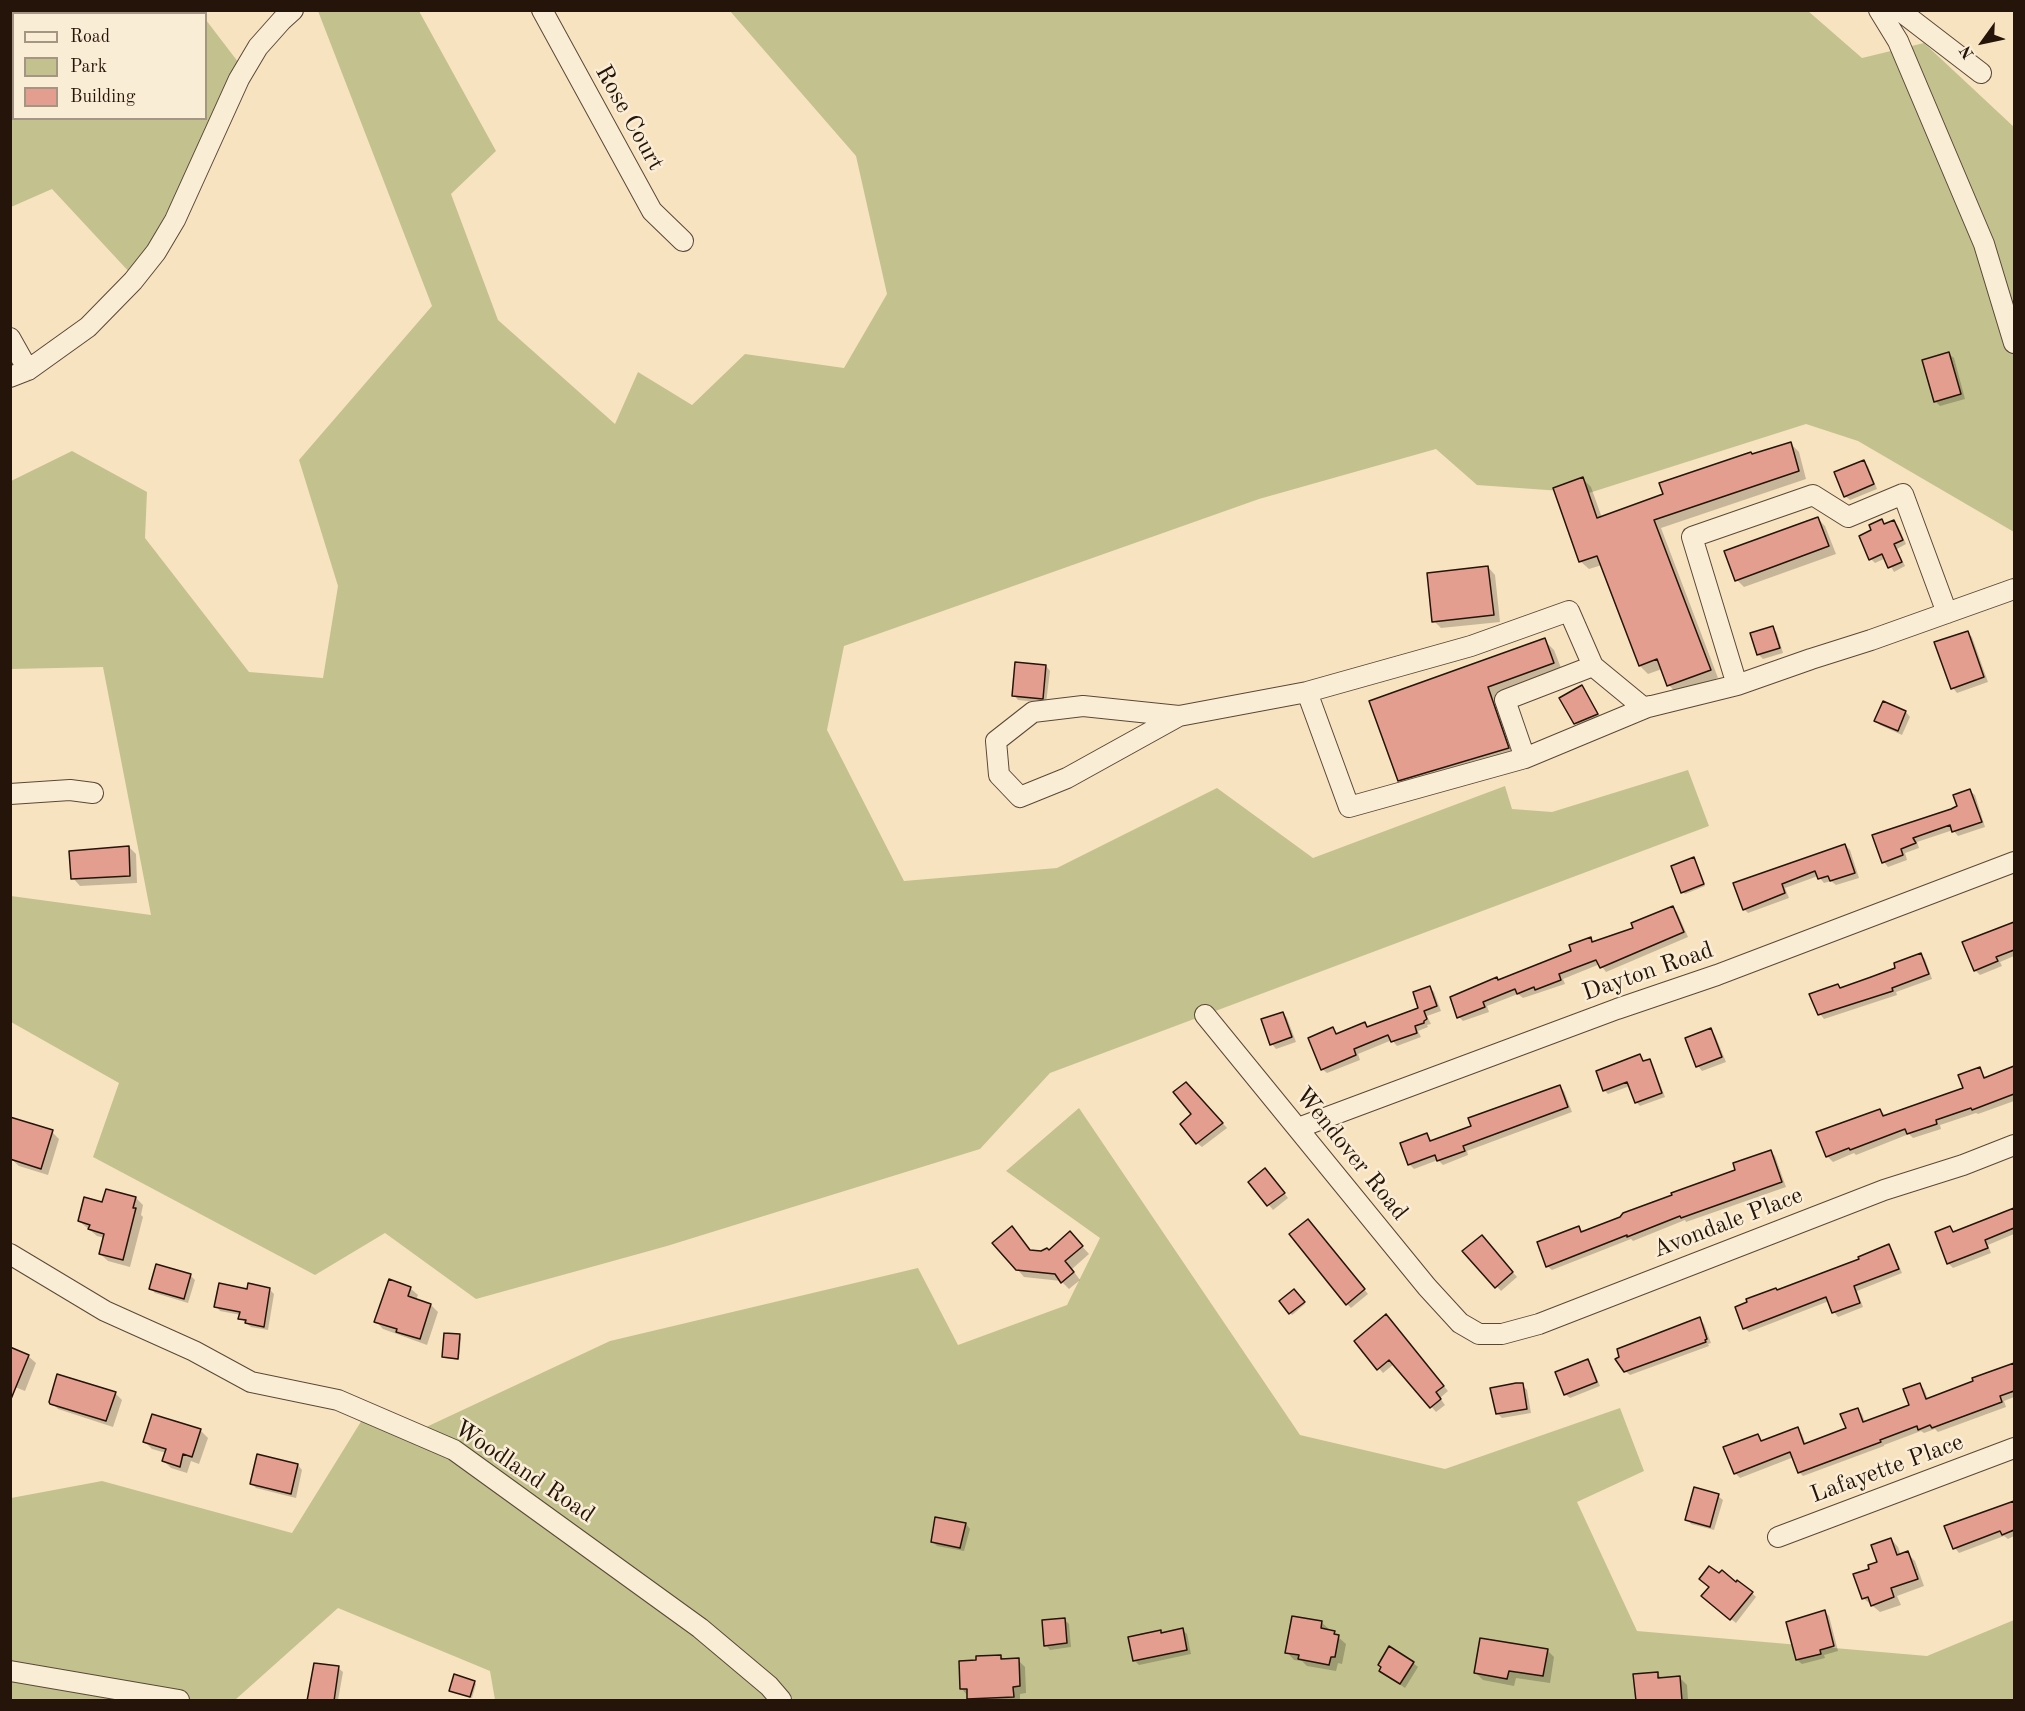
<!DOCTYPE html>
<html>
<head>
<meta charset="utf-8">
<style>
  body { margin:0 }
  #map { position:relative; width:2025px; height:1711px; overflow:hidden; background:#f8e3c0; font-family:"Old Standard TT",serif }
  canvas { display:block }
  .frame { position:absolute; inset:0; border:12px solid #251409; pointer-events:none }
  .legend { position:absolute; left:12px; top:12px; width:195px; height:108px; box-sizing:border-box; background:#faedd6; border:2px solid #a59684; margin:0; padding:8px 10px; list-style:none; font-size:18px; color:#251409 }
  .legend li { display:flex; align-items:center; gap:12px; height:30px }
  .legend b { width:30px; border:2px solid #a59684 }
  .north { position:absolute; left:1953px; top:12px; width:60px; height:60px; -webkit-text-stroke:4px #faedd6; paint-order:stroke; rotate:237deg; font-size:16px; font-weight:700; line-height:24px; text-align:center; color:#251409 }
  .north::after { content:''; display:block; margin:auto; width:21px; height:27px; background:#251409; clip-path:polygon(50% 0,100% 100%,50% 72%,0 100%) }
</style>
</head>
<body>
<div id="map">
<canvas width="2025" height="1711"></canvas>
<div class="frame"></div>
<ul class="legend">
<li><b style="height:8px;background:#faedd6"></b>Road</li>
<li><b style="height:16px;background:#c3c28e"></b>Park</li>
<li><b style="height:16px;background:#e49e8f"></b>Building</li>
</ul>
<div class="north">N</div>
</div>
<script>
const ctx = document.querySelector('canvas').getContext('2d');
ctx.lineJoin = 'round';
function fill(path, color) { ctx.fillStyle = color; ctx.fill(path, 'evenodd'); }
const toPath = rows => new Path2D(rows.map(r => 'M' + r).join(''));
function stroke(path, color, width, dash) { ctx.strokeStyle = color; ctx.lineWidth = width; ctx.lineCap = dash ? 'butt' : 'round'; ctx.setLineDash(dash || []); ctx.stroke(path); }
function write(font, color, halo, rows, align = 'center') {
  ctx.font = font + ' "Old Standard TT",serif'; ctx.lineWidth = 5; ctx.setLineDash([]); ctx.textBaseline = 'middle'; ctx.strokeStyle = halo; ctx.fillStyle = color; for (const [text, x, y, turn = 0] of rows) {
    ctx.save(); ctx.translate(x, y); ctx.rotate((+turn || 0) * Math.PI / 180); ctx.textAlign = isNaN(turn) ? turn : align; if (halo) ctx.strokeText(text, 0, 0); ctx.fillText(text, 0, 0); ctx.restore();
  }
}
const green = toPath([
  [11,11,198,11,200,13,14,14,14,118,206,118,206,20,245,71,132,275,52,189,11,207],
  [318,11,419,11,496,151,451,194,498,320,615,424,638,372,692,405,745,354,844,368,887,294,856,156,730,11,1808,11,1862,58,1924,43,2014,127,2014,532,1858,441,1806,424,1589,493,1477,485,1436,449,1259,499,844,646,827,730,904,881,1057,868,1217,788,1313,858,1505,786,1512,809,1552,812,1688,770,1709,826,1050,1073,980,1149,667,1246,476,1299,385,1233,315,1275,93,1157,119,1083,11,1022,11,896,151,915,103,667,11,669,11,481,72,451,147,492,145,538,249,672,323,678,338,586,299,460,432,306],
  [1079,1108,1300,1435,1445,1469,1620,1408,1644,1471,1577,1502,1637,1631,1927,1656,2014,1620,2014,1700,495,1700,490,1671,338,1608,235,1700,11,1700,11,1498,102,1481,292,1533,370,1407,422,1429,610,1341,918,1268,958,1345,1067,1305,1100,1238,1006,1171]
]);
const shadow = toPath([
  [1949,354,1954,358,1965,399,1940,406,1935,401],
  [1791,444,1799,452,1806,479,1661,528,1718,678,1677,694,1669,685,1662,669,1648,674,1640,666,1602,565,1589,569,1580,561,1583,479,1591,487,1602,518,1665,495,1753,455],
  [1863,462,1868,466,1877,489,1850,500,1845,496],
  [1818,519,1825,526,1836,554,1744,587,1737,580],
  [1881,521,1886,525,1894,522,1898,526,1906,544,1897,549,1905,566,1894,572,1886,558,1875,563,1871,559,1873,531],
  [1488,567,1495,575,1500,622,1441,628,1434,621],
  [1773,628,1777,633,1783,653,1763,659,1758,654],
  [1967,632,1972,637,1988,682,1957,693,1953,688],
  [1544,640,1554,650,1563,673,1497,697,1518,758,1409,790,1399,780,1371,702],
  [1046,666,1050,671,1046,703,1018,700,1014,695],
  [1582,687,1602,719,1580,728,1561,698],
  [1884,703,1906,712,1910,717,1902,735,1880,725,1876,720],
  [1970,791,1975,795,1985,827,1958,836,1953,830,1917,842,1919,848,1905,853,1907,860,1888,867,1884,862,1874,836,1958,807],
  [1845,845,1850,850,1859,878,1836,885,1831,881,1824,883,1818,876,1785,888,1789,898,1748,913,1744,909,1735,884],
  [129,847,136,854,137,883,80,886,73,878],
  [1695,861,1705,886,1685,894,1683,892],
  [1673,907,1677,912,1688,937,1606,972,1600,964,1563,979,1565,984,1523,998,1518,994,1487,1006,1489,1012,1463,1021,1459,1017,1497,979,1499,981,1573,952,1590,939,1594,943,1635,929],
  [2014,923,2014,956,2000,962,2002,966,1980,975,1975,970,1964,943],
  [1921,955,1925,959,1932,979,1896,992,1897,995,1824,1019,1820,1014,1838,985,1841,989,1897,969],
  [1430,988,1434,992,1441,1011,1427,1016,1431,1024,1427,1025,1428,1027,1418,1031,1421,1037,1397,1046,1392,1040,1358,1054,1360,1060,1327,1073,1322,1069,1333,1029,1338,1034,1365,1023,1369,1028,1420,1009],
  [1283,1013,1287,1018,1296,1042,1276,1049,1272,1044],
  [1711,1030,1715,1035,1726,1062,1702,1071,1698,1066,1687,1039],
  [1640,1056,1644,1062,1649,1061,1653,1065,1665,1097,1640,1106,1636,1102,1630,1086,1608,1094,1604,1090],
  [2014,1067,2014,1101,1978,1114,1976,1113,1940,1125,1941,1129,1913,1138,1909,1134,1856,1155,1854,1153,1833,1162,1827,1156,1880,1110,1886,1116,1965,1089,1979,1069,1986,1078],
  [1559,1086,1564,1091,1572,1112,1467,1151,1468,1155,1443,1165,1438,1160,1414,1169,1409,1164,1427,1135,1433,1142,1473,1127],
  [1191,1088,1227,1128,1202,1147,1197,1143],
  [52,1132,59,1139,48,1175,19,1166,11,1159],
  [1770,1151,1775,1156,1786,1187,1686,1222,1685,1220,1633,1241,1631,1239,1552,1270,1547,1266,1579,1228,1584,1233,1737,1171],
  [1270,1175,1288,1198,1273,1210,1250,1182],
  [136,1198,143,1205,141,1215,143,1217,130,1267,108,1261,100,1254,105,1238,97,1236,79,1221,104,1203],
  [2014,1208,2014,1234,1988,1245,1991,1253,1953,1268,1948,1263,1950,1228,1955,1233],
  [1312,1226,1368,1294,1351,1308,1347,1304],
  [1070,1233,1089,1254,1072,1269,1080,1280,1069,1289,1061,1281,1024,1277,1017,1269,1031,1252,1049,1252],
  [1486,1242,1517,1277,1501,1291,1465,1252],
  [1889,1246,1893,1251,1902,1273,1857,1291,1863,1307,1838,1317,1834,1312,1829,1301,1749,1332,1745,1328,1749,1303,1861,1260],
  [190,1275,195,1280,188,1303,155,1293,151,1289],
  [410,1288,418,1295,416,1300,431,1305,438,1312,427,1345,383,1329,376,1321],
  [269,1289,274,1294,268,1330,251,1327,240,1318,241,1315,220,1311,216,1306,248,1290],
  [1294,1291,1305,1304,1292,1315,1281,1301],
  [1699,1319,1704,1324,1711,1343,1708,1344,1709,1346,1630,1375,1625,1371],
  [1391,1321,1448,1391,1440,1398,1445,1405,1436,1412,1394,1364,1383,1373,1356,1342],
  [459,1336,461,1338,459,1360,445,1358,443,1356],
  [28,1356,36,1363,25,1391,10,1385],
  [1587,1361,1592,1366,1600,1386,1570,1398,1565,1394],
  [2012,1365,2014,1368,2014,1397,2004,1401,2006,1407,1938,1432,1935,1429,1924,1433,1921,1431,1884,1445,1884,1446,1803,1476,1799,1472,1794,1457,1740,1478,1735,1473,1758,1436,1763,1442,1797,1429,1802,1434,1806,1445,1848,1429,1857,1409,1862,1414,1865,1422,1911,1406,1919,1385,1924,1389,1928,1399,1975,1382],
  [1522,1385,1527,1390,1531,1413,1502,1418,1497,1413],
  [115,1393,122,1400,113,1427,58,1409,50,1401],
  [200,1430,208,1438,199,1464,191,1461,187,1473,171,1468,164,1461,166,1453,152,1449,145,1442],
  [298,1465,302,1470,296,1498,256,1488,252,1484],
  [1718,1496,1723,1500,1714,1530,1691,1524,1687,1519],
  [2014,1502,2014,1536,2008,1539,2004,1536,1959,1553,1955,1548,1946,1527],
  [966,1524,970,1529,964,1551,937,1546,932,1541],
  [1891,1539,1898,1547,1901,1556,1907,1553,1915,1561,1924,1586,1897,1596,1901,1605,1880,1612,1863,1598,1871,1570,1879,1563],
  [1752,1593,1756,1597,1736,1623,1708,1601],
  [1825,1612,1829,1616,1838,1651,1824,1655,1825,1658,1802,1664,1797,1660],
  [1065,1620,1069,1624,1071,1647,1050,1650,1046,1645],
  [1321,1622,1346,1644,1342,1664,1338,1663,1336,1671,1307,1666,1302,1661,1294,1660,1287,1652],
  [1182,1630,1187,1634,1191,1654,1139,1665,1134,1660,1160,1632,1162,1634],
  [1547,1650,1554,1657,1550,1683,1516,1678,1514,1686,1483,1680,1476,1673],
  [1001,1656,1005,1661,1018,1660,1025,1667,1026,1693,1020,1694,1020,1700,971,1700,962,1689,978,1661],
  [1413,1663,1418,1667,1405,1688,1381,1671],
  [338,1668,343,1672,338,1700,309,1700],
  [1657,1674,1663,1679,1679,1677,1687,1685,1688,1700,1637,1700],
  [474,1682,476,1684,472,1698,451,1690]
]);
const building = toPath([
  [1949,352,1961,394,1934,402,1922,360,1949,352],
  [1791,442,1799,471,1654,520,1711,670,1667,686,1657,659,1639,666,1597,556,1579,562,1553,488,1583,477,1597,518,1663,494,1659,483,1751,452,1752,454,1791,442],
  [1864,460,1874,484,1844,497,1834,472,1864,460],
  [1818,517,1829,546,1735,581,1724,551,1818,517],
  [1882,519,1884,524,1894,520,1903,540,1894,544,1902,562,1888,568,1882,554,1869,560,1859,536,1871,530,1869,525,1882,519],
  [1488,566,1494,615,1432,622,1427,573,1488,566],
  [1773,626,1780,648,1757,655,1750,633,1773,626],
  [1968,631,1984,677,1951,689,1934,642,1968,631],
  [1545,638,1554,663,1488,687,1509,748,1398,781,1369,701,1545,638],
  [1015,662,1046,665,1043,699,1012,696,1015,662],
  [1582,685,1598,714,1574,724,1559,698,1582,685],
  [1883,701,1906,711,1898,731,1874,721,1883,701],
  [1970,789,1982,822,1952,832,1950,825,1913,838,1916,843,1901,849,1903,855,1882,863,1872,835,1951,809,1957,806,1953,795,1970,789],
  [1845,844,1855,873,1830,881,1828,876,1818,879,1815,871,1782,884,1785,893,1743,910,1733,883,1845,844],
  [129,846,130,876,71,879,69,851,129,846],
  [1694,857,1704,884,1681,893,1671,866,1694,857],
  [1673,906,1684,932,1600,968,1596,960,1559,974,1561,980,1535,990,1534,987,1517,994,1515,989,1483,1002,1485,1007,1457,1018,1450,997,1497,977,1498,980,1571,951,1569,945,1591,937,1592,942,1633,928,1631,923,1673,906],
  [2014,922,2014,950,1996,957,1998,961,1974,971,1962,942,2014,922],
  [1921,953,1929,974,1892,988,1893,991,1818,1015,1809,994,1838,984,1840,988,1871,977,1895,968,1894,963,1921,953],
  [1430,986,1437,1006,1424,1011,1427,1019,1424,1021,1424,1023,1415,1026,1417,1033,1391,1042,1388,1035,1354,1049,1356,1055,1321,1070,1308,1038,1333,1027,1336,1034,1365,1022,1367,1027,1418,1008,1413,992,1430,986],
  [1283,1012,1292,1037,1270,1045,1261,1019,1283,1012],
  [1711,1028,1722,1057,1696,1067,1685,1038,1711,1028],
  [1640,1054,1643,1061,1650,1059,1662,1093,1635,1103,1627,1082,1603,1091,1596,1071,1640,1054],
  [2014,1066,2014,1094,1972,1110,1971,1108,1936,1120,1937,1124,1907,1134,1905,1129,1850,1150,1849,1148,1826,1157,1816,1132,1880,1109,1883,1116,1963,1088,1958,1075,1980,1067,1984,1078,2014,1066],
  [1186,1082,1223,1123,1196,1144,1180,1124,1191,1114,1173,1092,1186,1082],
  [1560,1085,1568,1107,1463,1146,1465,1151,1437,1161,1435,1155,1408,1165,1400,1143,1427,1133,1430,1141,1471,1126,1468,1118,1560,1085],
  [10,1117,53,1130,41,1169,10,1159,10,1117],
  [1771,1150,1782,1182,1681,1218,1680,1216,1627,1237,1627,1235,1546,1267,1537,1242,1579,1226,1581,1232,1620,1217,1623,1213,1672,1195,1671,1193,1735,1170,1733,1163,1771,1150],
  [1265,1168,1285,1193,1267,1206,1248,1182,1265,1168],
  [106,1189,136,1197,133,1208,136,1208,123,1260,99,1254,104,1234,88,1229,90,1225,78,1221,84,1197,102,1202,106,1189],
  [2014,1208,2014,1228,1985,1240,1988,1248,1947,1264,1935,1232,1950,1226,1953,1232,2014,1208],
  [1308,1219,1365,1289,1346,1305,1289,1234,1308,1219],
  [1012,1226,1030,1250,1041,1251,1047,1248,1049,1250,1070,1231,1083,1246,1065,1261,1074,1272,1061,1283,1055,1274,1016,1270,992,1243,1012,1226],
  [1482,1235,1513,1272,1495,1288,1462,1251,1482,1235],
  [1889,1244,1899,1269,1854,1286,1860,1303,1832,1313,1826,1297,1743,1329,1735,1307,1747,1302,1746,1299,1776,1288,1777,1290,1859,1259,1858,1257,1889,1244],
  [156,1264,191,1274,184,1299,149,1289,156,1264],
  [389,1279,411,1287,408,1296,431,1304,420,1339,396,1332,397,1329,374,1322,389,1279],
  [219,1283,247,1289,248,1283,270,1288,264,1327,245,1323,246,1320,238,1319,240,1312,214,1307,219,1283],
  [1294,1289,1305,1302,1289,1314,1279,1301,1294,1289],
  [1386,1314,1444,1386,1436,1392,1441,1399,1430,1408,1389,1360,1377,1370,1354,1341,1386,1314],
  [1700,1317,1707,1339,1705,1340,1706,1342,1624,1372,1615,1359,1619,1357,1617,1349,1700,1317],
  [444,1333,460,1334,458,1359,442,1357,444,1333],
  [10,1347,29,1355,11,1399,10,1399,10,1347],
  [1588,1359,1597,1382,1564,1395,1555,1372,1588,1359],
  [2014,1363,2014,1391,2000,1396,2002,1402,1932,1428,1930,1425,1918,1430,1917,1426,1880,1440,1881,1442,1798,1473,1790,1452,1734,1474,1723,1447,1758,1434,1761,1441,1798,1427,1804,1444,1846,1428,1840,1414,1858,1408,1863,1422,1909,1405,1903,1389,1920,1383,1926,1399,1973,1381,1972,1378,2014,1363],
  [57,1374,116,1392,106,1421,50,1404,49,1402,57,1374],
  [1516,1383,1523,1383,1527,1409,1496,1414,1490,1388,1516,1383],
  [152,1414,201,1429,192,1457,183,1454,180,1467,162,1461,166,1449,143,1442,152,1414],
  [257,1454,298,1464,291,1494,250,1484,257,1454],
  [1694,1487,1719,1494,1710,1527,1685,1520,1694,1487],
  [2014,1501,2014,1530,2002,1535,2000,1531,1953,1549,1944,1526,2014,1501],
  [935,1517,966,1523,960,1548,931,1542,935,1517],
  [1891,1538,1897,1555,1908,1551,1918,1579,1891,1588,1894,1597,1871,1606,1868,1597,1862,1599,1853,1574,1869,1569,1868,1565,1877,1562,1871,1545,1891,1538],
  [1709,1566,1719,1573,1722,1570,1736,1582,1737,1580,1753,1592,1730,1620,1701,1596,1709,1587,1699,1579,1709,1566],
  [1825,1610,1834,1646,1820,1650,1821,1654,1796,1660,1786,1622,1825,1610],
  [1292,1616,1322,1621,1321,1628,1335,1631,1334,1634,1339,1635,1335,1657,1331,1657,1329,1665,1298,1659,1299,1655,1285,1653,1292,1616],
  [1065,1618,1067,1643,1044,1646,1042,1620,1065,1618],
  [1183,1628,1187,1650,1133,1661,1128,1637,1161,1630,1161,1633,1183,1628],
  [1480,1638,1548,1649,1543,1676,1509,1671,1507,1679,1474,1673,1480,1638],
  [1389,1646,1414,1662,1400,1684,1379,1671,1381,1667,1378,1665,1389,1646],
  [1001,1655,1001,1659,1019,1658,1020,1686,1013,1687,1014,1697,967,1699,967,1689,960,1689,959,1661,976,1660,976,1656,1001,1655],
  [314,1663,339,1666,334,1701,307,1701,314,1663],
  [1658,1672,1658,1678,1680,1676,1682,1701,1636,1701,1633,1674,1658,1672],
  [454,1674,475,1681,470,1697,449,1691,454,1674]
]);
const minor = toPath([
  [542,10,652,211,683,241],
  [1879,10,1898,41,1984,244,2014,343],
  [1899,10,1981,73],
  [10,338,28,370],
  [10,377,28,370,88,327,133,281,156,252,175,220,239,79,258,47,282,20,293,10],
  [1947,613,1903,494,1848,517,1813,495,1692,537,1737,685,1811,659,1871,640,2014,589],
  [1593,666,1505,700,1525,758,1650,706],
  [1307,692,1349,807,1525,758],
  [1179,716,1067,778,1020,797,999,775,996,741,1033,712,1083,706,1179,716,1307,692,1471,646,1569,611,1593,666,1644,708,1737,685],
  [10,794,70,790,93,793],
  [1205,1015,1427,1287,1460,1323,1479,1334,1502,1334,1539,1324,1884,1190,1963,1165,2014,1145],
  [1298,1128,1617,1009,1717,975,2014,862],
  [10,1254,105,1311,194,1351,251,1382,338,1400,454,1450,700,1628,769,1686,781,1700],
  [1778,1537,2014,1448],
  [10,1671,179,1700]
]);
const streetNames = [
  ["Rose Court",629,118,61],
  ["Dayton Road",1648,972,-19],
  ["Wendover Road",1351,1154,51],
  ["Avondale Place",1728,1223,-21],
  ["Lafayette Place",1887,1469,-20],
  ["Woodland Road",524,1472,34]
];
fill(green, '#c3c28e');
fill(shadow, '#0003');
fill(building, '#e49e8f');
stroke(building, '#251409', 1.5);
stroke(minor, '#5a4837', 22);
stroke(minor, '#faedd6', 20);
write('24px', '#251409', '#faedd6', streetNames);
</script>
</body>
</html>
